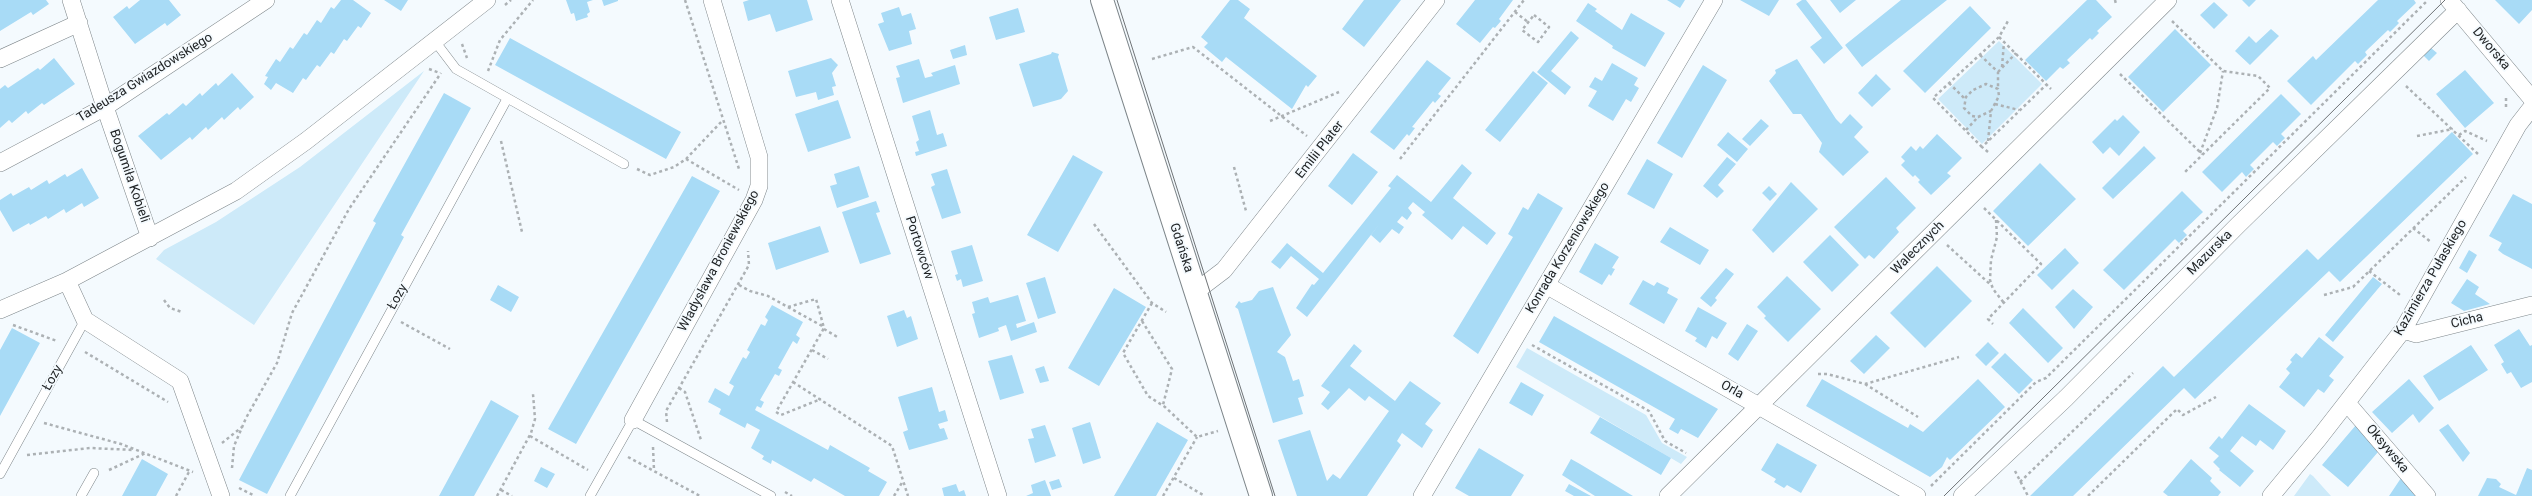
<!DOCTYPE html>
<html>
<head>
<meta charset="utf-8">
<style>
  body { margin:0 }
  canvas { display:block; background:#f4fafe }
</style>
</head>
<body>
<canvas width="2532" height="496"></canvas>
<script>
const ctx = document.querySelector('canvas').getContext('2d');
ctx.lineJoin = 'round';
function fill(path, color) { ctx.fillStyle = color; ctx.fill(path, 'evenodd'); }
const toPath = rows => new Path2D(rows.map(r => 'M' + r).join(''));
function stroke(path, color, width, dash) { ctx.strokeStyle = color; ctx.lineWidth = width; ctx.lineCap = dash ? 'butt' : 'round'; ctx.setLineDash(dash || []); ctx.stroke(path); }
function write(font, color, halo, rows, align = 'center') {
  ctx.font = font + ' Roboto,sans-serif'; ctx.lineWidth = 3.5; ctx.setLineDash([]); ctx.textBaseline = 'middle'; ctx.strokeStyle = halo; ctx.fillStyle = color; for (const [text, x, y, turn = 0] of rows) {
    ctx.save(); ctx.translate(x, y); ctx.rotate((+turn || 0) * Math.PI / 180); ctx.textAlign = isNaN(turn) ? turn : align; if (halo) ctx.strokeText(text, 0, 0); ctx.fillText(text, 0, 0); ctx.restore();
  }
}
const green = toPath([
  [1999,41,2042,84,1982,144,1938,99],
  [424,71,254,325,156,259,164,250,216,222,300,167],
  [1527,348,1646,415,1662,443,1687,457,1681,464,1516,367],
  [2310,474,2313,476,2331,496,2294,496]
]);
const building = toPath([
  [0,0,46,0,49,4,33,15,31,12,0,31],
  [140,0,169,0,181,15,167,26,165,23,135,44,113,17,127,6,129,9],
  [341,0,353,0,371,13,361,28,358,26,347,41,344,39,334,54,331,52,320,67,317,65,306,80,303,78,293,93,276,83,271,90,264,84,268,77,265,76,276,59,280,62,290,47,293,49,304,33,307,35,317,20,321,23,331,7,334,9],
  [384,0,408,0,401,11],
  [566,0,593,0,587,2,590,12,587,14,588,17,576,21,574,13,571,14],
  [602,0,618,0,618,1,604,6],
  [749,0,807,0,813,20,776,32,770,14,748,21,743,2],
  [1230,0,1238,0,1250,9,1244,18,1317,76,1308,87,1306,85,1292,109,1226,57,1222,62,1204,47,1208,43,1201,37],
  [1364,0,1401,0,1364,47,1342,29],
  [1475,0,1513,0,1499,19,1501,21,1495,28,1493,27,1480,43,1456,24],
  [1667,0,1685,0,1680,8],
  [1740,0,1779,0,1769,16],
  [1802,0,1806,0,1843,48,1824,64,1810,47,1822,38,1796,4],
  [1830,0,1856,0,1840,13],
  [1901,0,1947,0,1862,67,1845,45],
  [2087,0,2096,0,2112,17,2097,31,2099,33,2092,40,2090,38,2067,60,2070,63,2063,69,2060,67,2046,81,2025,60],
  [2242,0,2256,0,2249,7],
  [2378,0,2414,0,2416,3,2397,21,2399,23,2390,32,2388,30,2365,52,2367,55,2358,64,2355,61,2311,105,2287,81,2313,56,2316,60],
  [2495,0,2532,0,2532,10,2519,24],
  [2214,2,2228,15,2214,29,2200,15],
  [1588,3,1597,9,1595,11,1622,30,1631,13,1665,33,1645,67,1612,48,1613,46,1576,21],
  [1970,6,1991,28,1925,93,1903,71],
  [899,7,902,16,911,13,916,29,909,31,912,44,889,51,878,24,884,22,881,13],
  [1018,8,1025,32,996,40,989,17],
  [2175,29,2211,65,2163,112,2128,77],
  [2271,29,2279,36,2250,65,2235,51,2249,36,2256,43],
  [1571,31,1579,38,1551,71,1571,87,1565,95,1537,72],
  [510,38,681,132,666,159,495,65],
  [965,45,967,55,953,59,950,50],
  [2431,48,2437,53,2429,61,2423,55],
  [1052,52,1059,54,1058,57,1068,91,1061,99,1033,107,1019,64,1051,54],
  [54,58,75,84,44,105,42,103,28,114,26,111,12,123,9,120,0,128,0,89,5,85,8,88,38,68,40,70],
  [831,58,838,65,832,73,836,86,832,87,834,95,818,100,816,92,796,97,788,71],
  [919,59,925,78,933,76,931,73,955,65,960,84,903,103,896,78,900,77,896,66],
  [1797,59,1836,119,1841,124,1850,114,1863,127,1854,137,1869,152,1843,176,1819,152,1822,143,1801,114,1793,114,1769,81,1776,73,1775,70],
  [1427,60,1451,78,1438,94,1441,96,1435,103,1433,101,1412,127,1415,128,1409,136,1407,134,1394,150,1370,132],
  [1612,63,1638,78,1634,85,1639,88,1631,102,1626,99,1613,121,1588,106,1597,91,1589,87,1595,77,1602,81],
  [1703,65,1727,80,1682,158,1657,143],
  [2465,70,2494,103,2465,128,2436,94],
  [1533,71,1548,83,1500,142,1485,130],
  [232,73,254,97,240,110,238,107,224,120,222,117,208,130,206,127,192,140,190,137,161,160,138,136,167,113,169,115,183,103,186,106,200,93,202,96,216,83,218,86],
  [1876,74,1891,89,1872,107,1858,93],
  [444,93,471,108,401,235,404,237,267,494,239,480,376,223,373,221],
  [2281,94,2301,114,2281,134,2285,138,2277,146,2273,142,2250,165,2254,169,2246,177,2242,172,2222,192,2202,172],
  [838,100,851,138,808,152,795,114],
  [930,110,937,135,943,133,947,146,916,156,915,152,919,151,916,142,919,140,912,116],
  [2123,115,2140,132,2119,156,2110,147,2103,154,2092,142,2115,119,2117,121],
  [1761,119,1769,126,1750,146,1742,139],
  [1728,132,1748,149,1737,162,1717,145],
  [2452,132,2473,154,2340,282,2329,271,2195,399,2184,388,2073,496,2030,496,2163,366,2174,377,2307,249,2318,260],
  [1937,134,1962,158,1947,173,1951,176,1931,195,1918,182,1920,180,1915,175,1913,177,1901,165,1905,161,1901,157,1911,146,1916,151,1920,146,1923,149],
  [2144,146,2156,158,2113,199,2102,188],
  [1353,153,1378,172,1352,205,1328,186],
  [1073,155,1103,172,1058,252,1027,235],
  [1727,157,1736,164,1718,185,1724,191,1717,198,1703,186],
  [1647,159,1673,174,1654,209,1627,194],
  [2040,163,2076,199,2028,246,1993,211],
  [1462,164,1472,173,1453,198,1496,233,1487,245,1463,226,1452,240,1422,215,1425,212,1413,202,1408,208,1412,213,1407,220,1402,216,1397,222,1404,227,1399,234,1392,229,1380,243,1371,235,1381,222,1307,317,1296,308,1312,284,1314,285,1319,279,1291,256,1280,269,1271,262,1287,243,1323,273,1391,188,1388,186,1397,175,1431,202],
  [859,166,869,197,837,208,830,186,837,184,834,174],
  [82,168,99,198,84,207,82,203,66,213,64,209,48,219,46,216,30,225,29,223,13,232,0,210,0,200,11,193,13,196,29,187,31,190,47,180,49,184,65,174,67,177],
  [947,169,961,213,942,219,931,187,935,185,931,174],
  [692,176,720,191,576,444,548,429],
  [1886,177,1916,208,1896,228,1899,232,1874,259,1869,255,1865,259,1834,227],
  [1791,182,1818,209,1773,253,1752,230],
  [1769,186,1777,194,1770,201,1762,193],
  [2182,191,2203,212,2183,231,2187,235,2179,243,2175,239,2124,290,2103,270],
  [1538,193,1563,208,1478,354,1453,336,1513,237,1508,234,1523,207,1528,210],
  [2513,194,2532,204,2532,269,2503,254,2498,250,2502,243,2489,236],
  [876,201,880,212,876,213,891,254,860,264,842,212],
  [820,226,829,252,776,270,768,243],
  [1670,227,1709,250,1700,265,1660,242],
  [1830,235,1859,265,1832,292,1803,262],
  [1595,243,1619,257,1612,268,1615,269,1611,276,1609,274,1602,285,1579,272],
  [972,245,983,281,963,287,961,279,957,281,955,275,958,274,951,251],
  [2065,248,2079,263,2052,290,2037,275],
  [2469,250,2477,255,2467,273,2459,268],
  [1937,266,1972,301,1925,348,1890,313],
  [1726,268,1734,274,1715,298,1717,300,1711,307,1700,298],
  [1787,276,1821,309,1788,342,1764,318,1766,316,1757,307],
  [1045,277,1056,313,1038,319,1026,283],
  [2373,277,2382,284,2333,342,2325,335],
  [2467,279,2479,287,2475,294,2490,304,2464,311,2451,303],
  [1643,280,1654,286,1657,282,1669,288,1667,293,1678,299,1664,324,1629,304],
  [498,285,519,297,511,312,490,300],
  [1273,287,1291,335,1277,352,1285,357,1293,381,1299,379,1304,396,1298,398,1303,414,1273,423,1238,309,1235,307,1239,301,1241,303,1252,300,1259,291],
  [1114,288,1146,307,1099,386,1068,368],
  [2073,289,2093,307,2074,329,2055,307],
  [1018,295,1026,321,1016,324,1017,328,1034,322,1037,332,1011,341,1006,325,998,328,999,331,979,338,972,314,975,313,972,302,988,297,990,303],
  [772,305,803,322,796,335,800,338,797,344,793,341,778,368,782,370,779,376,775,374,760,400,764,402,761,408,757,406,755,410,828,450,830,445,870,468,868,471,887,482,879,496,845,496,814,478,811,482,772,460,771,464,762,459,764,456,751,448,760,430,747,423,745,428,719,414,721,409,708,402,715,388,729,396,734,386,729,383,743,357,746,359,750,352,747,350,761,324,765,326,768,320,765,317],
  [1698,307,1727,323,1717,339,1712,336,1706,348,1695,341,1697,338,1685,331],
  [2023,308,2063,348,2048,363,2009,323],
  [904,310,907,318,911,316,918,339,897,347,887,316],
  [1554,316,1718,409,1698,438,1681,429,1678,434,1669,429,1675,419,1539,342],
  [1747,324,1758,331,1738,361,1728,354],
  [12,328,40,343,0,416,0,350],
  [2519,329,2530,346,2532,345,2532,382,2521,388,2511,372,2507,374,2501,364,2504,362,2494,345],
  [1876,335,1890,348,1864,374,1850,361],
  [2319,337,2344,357,2329,376,2334,380,2324,393,2318,389,2304,407,2279,387,2290,373,2286,369,2292,362,2290,360,2296,353,2302,358],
  [1988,342,1999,353,1986,366,1975,355],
  [1354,344,1362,351,1350,366,1395,401,1410,381,1441,403,1425,424,1433,430,1422,448,1402,433,1397,441,1401,445,1367,496,1297,496,1278,440,1310,430,1327,481,1333,474,1340,479,1389,411,1369,396,1365,401,1349,388,1328,410,1321,404,1330,392,1321,386],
  [2471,345,2488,370,2439,401,2423,376],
  [2005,353,2033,380,2019,394,1991,367],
  [1012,355,1024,393,1000,400,988,361],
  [1044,366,1049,381,1040,383,1035,369],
  [1822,379,1908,428,1910,424,1923,432,1978,379,2005,407,1950,460,1947,457,1942,467,1930,477,1806,406],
  [2409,379,2434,408,2419,423,2413,414,2392,433,2372,412],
  [1521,382,1544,395,1532,416,1509,403],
  [932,387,939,412,945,410,948,421,938,424,940,429,944,428,948,439,909,450,903,432,908,430,898,397],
  [491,400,519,416,474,496,439,496],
  [2249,404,2286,431,2273,450,2260,440,2256,446,2242,436,2230,451,2254,471,2240,487,2219,470,2220,469,2213,462,2219,456,2209,448,2219,436,2222,439],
  [1600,417,1671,458,1661,475,1590,433],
  [1090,422,1101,458,1083,464,1072,428],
  [1157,422,1188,440,1156,496,1114,496],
  [2448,424,2470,453,2463,462,2439,430],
  [1045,425,1056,456,1035,463,1028,439,1034,438,1031,429],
  [2356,425,2378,452,2348,487,2322,465],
  [1777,443,1817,465,1801,493,1787,485,1784,488,1774,482,1776,479,1761,470],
  [1479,448,1524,475,1511,496,1469,496,1455,488],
  [142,459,168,474,156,496,122,496],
  [1571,459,1580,464,1633,496,1595,496,1562,475],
  [2191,459,2212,478,2210,481,2221,492,2218,496,2168,496,2163,492],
  [541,467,555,474,547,488,534,481],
  [2527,468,2532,470,2532,496,2478,496,2487,478,2496,479,2501,484,2499,487,2516,495],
  [2401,478,2417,496,2389,496],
  [1059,479,1062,487,1052,490,1049,482],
  [1045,480,1051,496,1026,496,1033,493,1031,485],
  [956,484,959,492,964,490,966,496,944,496,942,488],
  [1569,484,1591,496,1574,496,1565,491]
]);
const path = toPath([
  [685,0,739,169],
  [2115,0,2116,4],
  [505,5,511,0],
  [1515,12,1528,22],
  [1534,15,1549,27,1538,42,1522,30,1534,15],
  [2172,21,2223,71,2258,76,2270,88,2185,172],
  [1999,37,2051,89],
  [462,44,467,58],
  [1980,55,1998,72,1998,88],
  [1152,59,1193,47,1307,136],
  [2002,67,2004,42],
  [429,69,440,73],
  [488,71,500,40,533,0],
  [1998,72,2016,53],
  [2120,74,2202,154],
  [1949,83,1965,99],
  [2406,86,2479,155],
  [2506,98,2506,109],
  [1995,104,2019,110],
  [1270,121,1339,92],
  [1966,130,1978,117],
  [2459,135,2465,131,2487,141],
  [2417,136,2453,129],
  [501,141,522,232],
  [1988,141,1991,111,1999,96,1998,89,1986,84,1973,90,1966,97,1964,108,1972,116,1978,117,1991,111],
  [1982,147,1933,98,1999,37,2008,21],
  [1988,152,1982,147,2046,85],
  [2200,153,2217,108,2223,71],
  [686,159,739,190],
  [1400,159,1524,0],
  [1234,167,1246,211],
  [637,169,650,175,674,167,686,159,723,120],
  [1984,208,2041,264,1988,319,1993,324],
  [1996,220,1997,237,1991,260,1990,280,1993,289,2004,303],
  [1094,224,1152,303,1166,312],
  [2413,228,2431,242],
  [1947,245,1992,286],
  [2369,271,2400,295],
  [739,285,750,291,768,296,824,327],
  [2324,295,2353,287,2466,177],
  [164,300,170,308,182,312],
  [1152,303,1123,353,1148,396,1165,407,1197,437,1218,431],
  [788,307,816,299,824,328,776,412,781,415,821,399],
  [1142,321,1172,369,1163,405],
  [401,322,450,349],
  [13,325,57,341],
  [824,329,839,338],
  [1532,345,1649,411,1665,441,1686,453],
  [812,350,828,359],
  [85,352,168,402],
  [1818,374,1827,374,1865,384,1959,357],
  [793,382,892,446,908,496],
  [1865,384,1918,417],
  [679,388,685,392,701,440],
  [667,422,666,411,749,265,748,251],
  [44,423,121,444,193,472],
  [530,436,588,470],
  [222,443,242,427],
  [653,447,654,470],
  [27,455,90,448,134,450],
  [628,457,700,496],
  [232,468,234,446,246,418,277,363,292,313,349,209,441,73],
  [109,470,146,453],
  [2015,471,2028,496],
  [1174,478,1205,496],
  [2020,482,2133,373],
  [1931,486,2036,382,2046,378,2428,0],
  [239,488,255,496],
  [501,490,512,496],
  [785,492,792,496],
  [176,496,190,470],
  [497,496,531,433,535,419,533,394],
  [894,496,903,481],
  [1163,496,1197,437],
  [2088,496,2177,409,2183,415,2216,397]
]);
const lane = toPath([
  [434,40,456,69,624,164],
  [0,474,85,320],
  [81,496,94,473],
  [290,496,507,99],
  [590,496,633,420,771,496]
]);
const street = toPath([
  [71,0,105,107,150,238],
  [840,0,998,496],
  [2449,0,2532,99],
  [0,59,79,23],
  [0,163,105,107,266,0],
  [67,281,85,320,180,381,221,496],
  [1546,285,1917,496],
  [1195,292,1224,270,1436,0],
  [0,310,67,281,236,191,306,141,487,0],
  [2403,330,2416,334,2532,305],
  [2347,403,2427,496],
  [633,420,754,200,759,186,759,157,712,0],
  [1422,496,1714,0],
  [1668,496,2168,0],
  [1962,496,2066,398,2238,225,2458,10],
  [2271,496,2319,438,2403,330,2518,125,2532,107]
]);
const secondary = toPath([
  [1102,0,1261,496]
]);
const tram = toPath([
  [1117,0,1275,496],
  [1944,496,2445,0]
]);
const streetNames = [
  ["Dworska",2491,49,50],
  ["Tadeusza Gwiazdowskiego",145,78,-32],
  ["Emilii Plater",1320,150,-52],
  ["Bogumiła Kobieli",129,176,71],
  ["Portowców",919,248,72],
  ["Gdańska",1181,248,72],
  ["Konrada Korzeniowskiego",1568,248,-59],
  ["Walecznych",1918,248,-45],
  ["Mazurska",2210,253,-45],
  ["Władysława Broniewskiego",719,261,-62],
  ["Kazimierza Pułaskiego",2431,278,-60],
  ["Łozy",398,297,-61],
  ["Cicha",2467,321,-14],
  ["Łozy",53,378,-61],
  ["Orla",1732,390,29],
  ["Oksywska",2387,449,50]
];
fill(green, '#cdeaf9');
fill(building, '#a8dbf6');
stroke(lane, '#7e868a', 10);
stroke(street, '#7e868a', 18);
stroke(secondary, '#7e868a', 24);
stroke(path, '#acb1b4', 2.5, [3, 3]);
stroke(lane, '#fff', 9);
stroke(street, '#fff', 17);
stroke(secondary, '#fff', 22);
stroke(tram, '#6f7376', 1);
write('13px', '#212426', '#f4fafe', streetNames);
</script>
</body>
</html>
